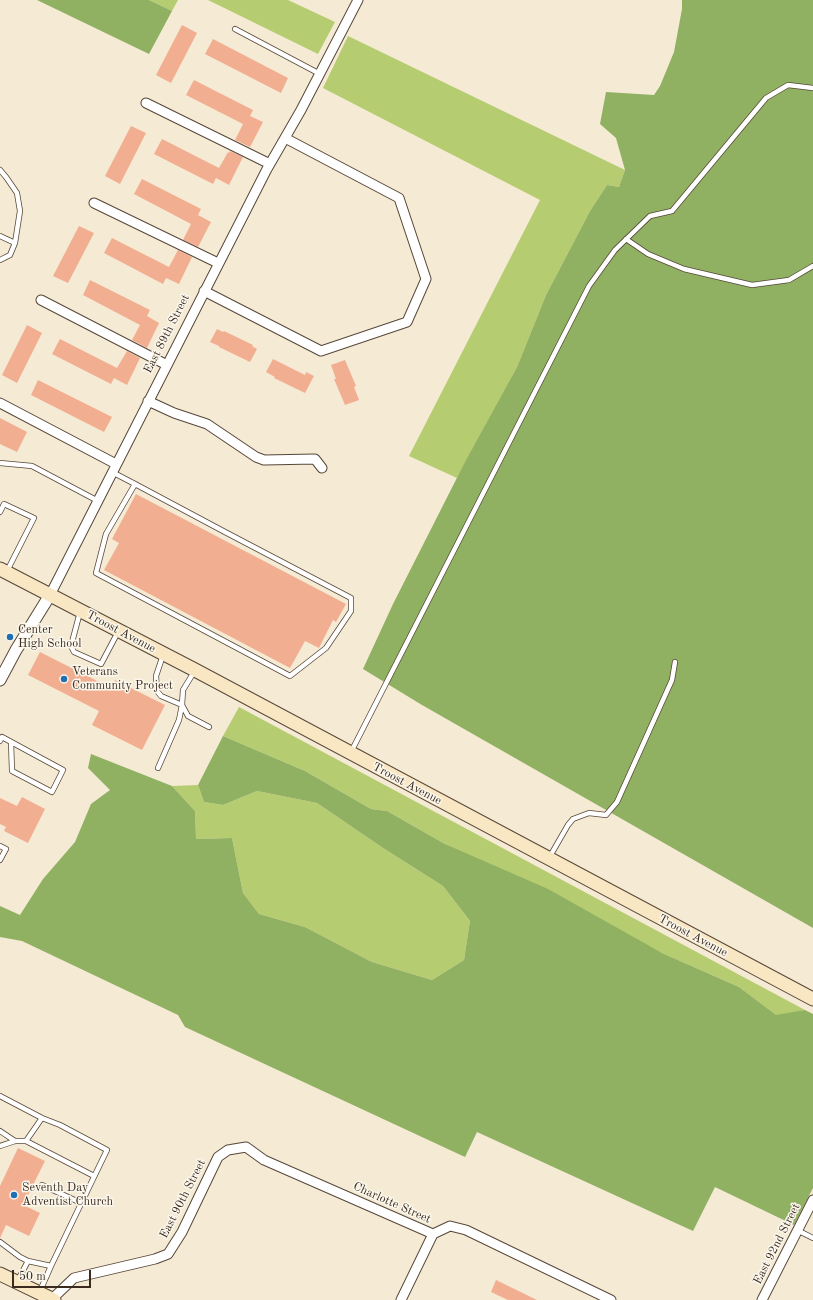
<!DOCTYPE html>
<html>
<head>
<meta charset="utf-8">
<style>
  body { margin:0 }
  #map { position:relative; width:813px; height:1300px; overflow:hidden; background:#f5ead4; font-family:"Old Standard TT",serif }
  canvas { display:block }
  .scale { position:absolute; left:12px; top:1270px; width:79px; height:18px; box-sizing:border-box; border:2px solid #3b2a1e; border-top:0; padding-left:5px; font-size:12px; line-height:14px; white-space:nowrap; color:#3b2a1e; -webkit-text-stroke:3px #fbf7ec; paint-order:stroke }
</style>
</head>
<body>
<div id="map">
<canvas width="813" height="1300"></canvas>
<div class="scale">50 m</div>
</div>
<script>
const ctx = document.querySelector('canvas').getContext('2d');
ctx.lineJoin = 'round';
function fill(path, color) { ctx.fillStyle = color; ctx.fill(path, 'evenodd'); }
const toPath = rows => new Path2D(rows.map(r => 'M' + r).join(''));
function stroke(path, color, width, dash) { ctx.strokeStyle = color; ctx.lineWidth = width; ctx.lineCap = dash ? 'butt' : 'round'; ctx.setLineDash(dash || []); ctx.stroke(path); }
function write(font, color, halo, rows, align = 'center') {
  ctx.font = font + ' "Old Standard TT",serif'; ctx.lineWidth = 3; ctx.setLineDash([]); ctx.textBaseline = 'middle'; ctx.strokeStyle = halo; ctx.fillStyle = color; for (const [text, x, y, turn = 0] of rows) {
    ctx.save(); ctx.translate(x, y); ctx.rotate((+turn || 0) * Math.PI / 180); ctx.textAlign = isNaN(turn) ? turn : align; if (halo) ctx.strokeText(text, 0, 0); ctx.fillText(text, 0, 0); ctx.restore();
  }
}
const green = toPath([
  [149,0,178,0,172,11],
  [208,0,288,0,335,22,318,54],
  [348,36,625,170,619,187,607,185,590,211,546,295,517,367,457,478,409,456,540,200,323,88],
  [239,707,805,1010,777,1016,739,987,662,953,445,844,387,811,371,809,305,771,223,736],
  [198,785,204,802,223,805,257,791,317,803,383,848,443,886,470,921,464,960,432,980,372,962,305,927,259,914,243,893,232,838,196,839,195,811,172,786]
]);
const forest = toPath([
  [37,0,149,0,172,11,149,54],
  [682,0,813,0,813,928,422,705,363,669,393,604,465,462,517,367,546,295,590,211,607,185,619,187,625,170,616,138,600,124,606,92,654,95,660,86,674,52,682,9],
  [223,736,305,771,371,809,387,811,445,844,548,889,662,953,739,987,776,1015,805,1010,813,1014,813,1188,794,1225,715,1187,693,1231,477,1132,465,1157,185,1027,178,1015,22,941,0,937,0,906,20,915,43,879,75,842,91,804,110,790,88,768,91,754,172,786,195,811,196,839,232,838,243,893,259,914,305,927,372,962,432,980,464,960,470,921,443,886,383,848,317,803,257,791,223,805,204,802,198,785]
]);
const building = toPath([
  [182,25,197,33,171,83,156,75],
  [213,39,288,78,281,93,205,54],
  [194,80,253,110,250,116,263,122,250,147,235,140,243,124,186,95],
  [131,126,146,133,120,184,105,176],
  [162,139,219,168,228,152,229,153,230,151,243,157,229,185,216,178,213,184,154,154],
  [142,179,201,209,198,215,211,222,198,247,183,240,191,224,134,194],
  [79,226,94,233,68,283,53,276],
  [112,238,169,267,178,250,192,257,179,284,166,278,163,284,104,253],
  [90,280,150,310,147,316,159,323,147,348,132,340,140,325,83,295],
  [27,325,42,333,17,383,2,375],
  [217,329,223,332,224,331,253,345,252,346,257,349,250,362,219,347,219,346,210,342],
  [60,339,117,368,127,351,140,358,127,385,114,378,111,384,52,354],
  [273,359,305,375,306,372,314,376,305,393,274,378,275,377,266,372],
  [345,360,356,386,354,387,359,400,345,405,334,379,336,379,331,365],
  [38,380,112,417,104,432,31,395],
  [0,418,27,432,17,452,0,444],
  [136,494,346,604,336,622,333,620,319,648,305,641,290,668,104,570,119,543,112,539],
  [40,652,111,688,115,680,165,705,142,750,92,725,99,711,28,675],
  [22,797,45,809,28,843,4,831,6,827,0,824,0,798,17,806],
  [18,1148,45,1161,23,1205,40,1213,29,1236,6,1225,0,1238,0,1186],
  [496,1280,537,1300,508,1300,491,1292]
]);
const service = toPath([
  [235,29,320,74],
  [0,170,6,177,17,193,20,211,15,243,10,255,0,260],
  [0,236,15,243],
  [626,239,648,254,684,269,752,285,789,280,813,266],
  [0,463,32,466,98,501],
  [112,472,135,484,225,532,351,598,351,611,326,648,290,676,96,573,106,534,135,484],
  [0,512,4,504,34,518,7,571],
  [80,612,71,646,74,652,101,664,118,632],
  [194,672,183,690,182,705,188,716,209,727],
  [0,741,2,737,63,770,52,792,12,771,11,742],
  [351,752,589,286,615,250,650,216,672,211,766,98,788,85,813,88],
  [158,768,179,720,182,705,161,696,157,691,156,676,163,655],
  [0,846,6,849,0,860],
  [549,858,568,825,573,819,589,813,606,815,617,802,672,680,675,662],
  [0,1096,42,1118],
  [0,1131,15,1141],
  [26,1141,94,1176],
  [0,1146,15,1141,26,1141,42,1118,60,1125,107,1150,51,1266,40,1291],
  [42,1185,81,1203],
  [797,1230,813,1238],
  [0,1242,20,1257,28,1261,51,1266],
  [18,1280,28,1261]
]);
const minor = toPath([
  [146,103,270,164],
  [94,203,218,263],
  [204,291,321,351,407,322,426,279,399,198,285,138],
  [41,300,167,365],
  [148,401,174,413,207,424,256,457,264,460,315,459,322,468],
  [0,403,116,464],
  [50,595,267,169,301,110,358,0],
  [51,1300,74,1278,155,1259,168,1254,182,1232,218,1157,228,1150,246,1147,264,1160,433,1234,450,1226,466,1230,611,1300],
  [401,1300,433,1234],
  [762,1300,813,1200]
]);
const tertiary = toPath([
  [0,680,16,650,50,595]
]);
const secondary = toPath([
  [0,569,195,670,813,999],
  [0,1274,54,1300]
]);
const markers = [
  [10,637,4,"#1f6fb2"],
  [64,679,4,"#1f6fb2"],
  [14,1195,4,"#1f6fb2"]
];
const streetNames = [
  ["East 89th Street",167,334,-63],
  ["Troost Avenue",121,632,28],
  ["Troost Avenue",407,784,28],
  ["Troost Avenue",693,936,28],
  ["East 90th Street",183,1199,-63],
  ["Charlotte Street",392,1203,24],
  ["East 92nd Street",777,1244,-63]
];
const poiNames = [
  ["Center",18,630],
  ["High School",18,644],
  ["Veterans",72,672],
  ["Community Project",72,686],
  ["Seventh Day",22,1188],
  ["Adventist Church",22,1202]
];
fill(green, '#b6cc70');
fill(forest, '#90b062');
fill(building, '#f2ae91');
stroke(service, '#574739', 6);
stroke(minor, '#574739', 11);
stroke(tertiary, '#574739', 13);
stroke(secondary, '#574739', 15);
stroke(service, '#fff', 4.5);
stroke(minor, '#fff', 9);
stroke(tertiary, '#fff', 11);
stroke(secondary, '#f9e7c3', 13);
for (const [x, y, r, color] of markers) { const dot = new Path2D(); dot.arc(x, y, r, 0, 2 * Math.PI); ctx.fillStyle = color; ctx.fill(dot); stroke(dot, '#fbf7ec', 1.5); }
write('12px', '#3b2a1e', '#fbf7ec', streetNames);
write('12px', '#3b2a1e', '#fbf7ec', poiNames, 'left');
</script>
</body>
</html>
